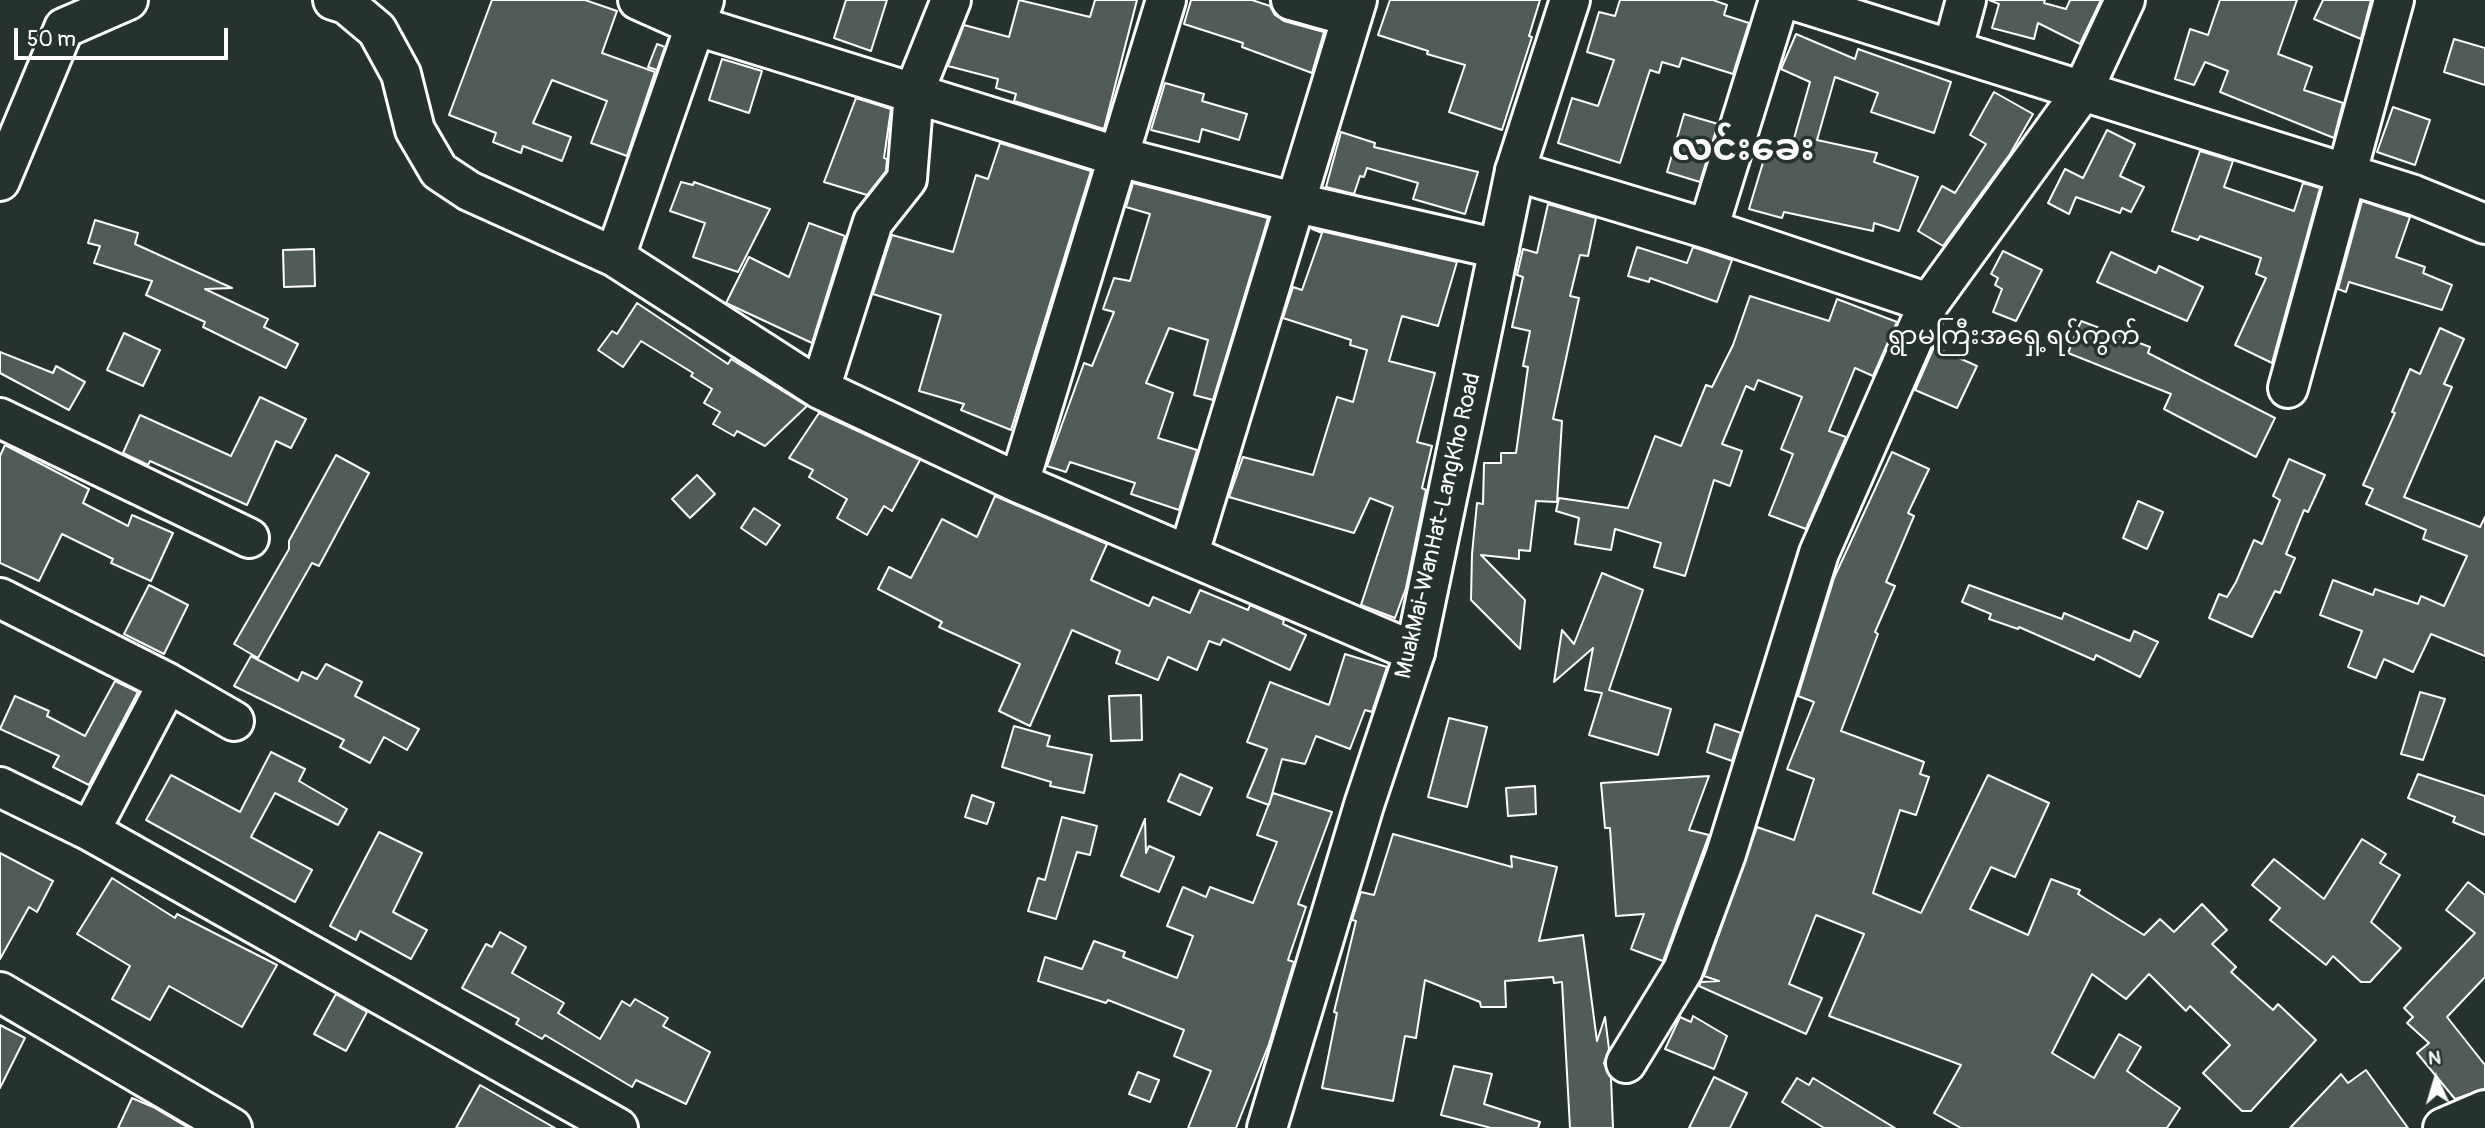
<!DOCTYPE html>
<html>
<head>
<meta charset="utf-8">
<style>
  body { margin:0 }
  #map { position:relative; width:2485px; height:1128px; overflow:hidden; background:#26332d; font-family:Pangolin,sans-serif }
  canvas { display:block }
  .north { position:absolute; left:2401px; top:1044px; width:70px; height:70px; -webkit-text-stroke:5px #26332d; paint-order:stroke; rotate:356deg; font-size:19px; font-weight:700; line-height:28px; text-align:center; color:#fff }
  .north::after { content:''; display:block; margin:auto; width:24px; height:32px; background:#fff; clip-path:polygon(50% 0,100% 100%,50% 72%,0 100%) }
  .scale { position:absolute; left:14px; top:28px; width:214px; height:32px; box-sizing:border-box; border:4px solid #fff; border-top:0; padding-left:9px; font-size:21px; line-height:24px; white-space:nowrap; color:#fff; -webkit-text-stroke:5px #26332d; paint-order:stroke }
</style>
</head>
<body>
<div id="map">
<canvas width="2485" height="1128"></canvas>
<div class="north">N</div>
<div class="scale">50 m</div>
</div>
<script>
const ctx = document.querySelector('canvas').getContext('2d');
ctx.lineJoin = 'round';
function fill(path, color) { ctx.fillStyle = color; ctx.fill(path, 'evenodd'); }
const toPath = rows => new Path2D(rows.map(r => 'M' + r).join(''));
function stroke(path, color, width, dash) { ctx.strokeStyle = color; ctx.lineWidth = width; ctx.lineCap = dash ? 'butt' : 'round'; ctx.setLineDash(dash || []); ctx.stroke(path); }
function write(font, color, halo, rows, align = 'center') {
  ctx.font = font + ' Pangolin,"Noto Sans Myanmar",sans-serif'; ctx.lineWidth = 7; ctx.setLineDash([]); ctx.textBaseline = 'middle'; ctx.strokeStyle = halo; ctx.fillStyle = color; for (const [text, x, y, turn = 0] of rows) {
    ctx.save(); ctx.translate(x, y); ctx.rotate((+turn || 0) * Math.PI / 180); ctx.textAlign = isNaN(turn) ? turn : align; if (halo) ctx.strokeText(text, 0, 0); ctx.fillText(text, 0, 0); ctx.restore();
  }
}
const building = toPath([
  [492,0,585,0,617,11,602,53,655,72,627,156,591,143,607,101,552,80,533,123,571,137,562,161,523,146,521,153,493,142,496,133,449,115,492,0],
  [846,0,887,0,871,51,834,38,846,0],
  [1019,0,1090,17,1095,0,1137,0,1104,129,1014,101,1016,94,996,88,998,79,948,66,964,25,1009,37,1019,0],
  [1191,0,1252,0,1270,6,1275,15,1284,21,1324,32,1312,73,1242,47,1243,43,1184,24,1191,0],
  [1390,0,1540,0,1529,36,1532,37,1502,130,1449,112,1465,65,1427,54,1428,51,1378,35,1390,0],
  [1620,0,1713,0,1727,5,1724,15,1749,23,1733,74,1682,58,1679,67,1662,62,1659,73,1650,70,1620,163,1558,143,1572,98,1598,106,1614,60,1587,52,1599,12,1615,16,1620,0],
  [1989,0,2045,0,2044,3,2066,9,2070,0,2101,0,2080,44,2038,23,2034,39,1992,28,1999,4,1989,0],
  [2220,0,2297,0,2278,54,2312,67,2304,90,2343,103,2334,138,2220,92,2228,71,2205,62,2194,85,2175,79,2190,29,2208,35,2220,0],
  [2323,0,2371,0,2361,39,2314,19,2323,0],
  [1796,34,1855,59,1858,49,1951,82,1934,133,1871,112,1878,93,1835,77,1817,140,1877,153,1874,162,1918,177,1899,231,1874,223,1873,231,1784,212,1782,218,1749,209,1767,149,1789,156,1810,82,1781,69,1796,34],
  [2454,39,2485,48,2485,85,2444,72,2454,39],
  [657,44,665,47,657,70,648,67,657,44],
  [722,59,762,71,749,113,709,100,722,59],
  [1165,83,1204,94,1202,101,1247,114,1239,140,1202,129,1199,142,1151,130,1165,83],
  [1994,92,2033,114,2010,154,1943,246,1918,231,1942,186,1955,193,1986,144,1970,135,1994,92],
  [856,98,891,109,884,158,887,159,886,171,867,195,824,182,856,98],
  [2393,107,2430,120,2415,165,2377,152,2393,107],
  [1684,114,1718,124,1700,182,1667,172,1684,114],
  [2107,130,2135,144,2120,176,2144,187,2131,212,2122,208,2120,213,2076,197,2069,214,2048,203,2065,169,2083,178,2107,130],
  [1341,132,1375,143,1374,147,1478,172,1465,214,1413,199,1418,183,1367,168,1364,177,1360,176,1354,194,1326,187,1341,132],
  [1000,143,1091,171,1011,430,961,410,964,404,919,391,941,315,873,294,892,235,953,252,976,175,988,179,1000,143],
  [2200,151,2233,161,2224,187,2294,211,2303,183,2320,188,2272,363,2235,345,2266,278,2256,274,2261,258,2200,236,2198,240,2172,231,2200,151],
  [681,182,693,185,694,182,770,209,738,272,693,257,705,223,670,211,681,182],
  [1133,183,1268,218,1213,400,1194,395,1208,340,1169,328,1146,383,1173,393,1158,438,1197,450,1179,510,1131,494,1135,483,1070,462,1066,472,1047,466,1084,363,1092,366,1114,312,1103,309,1114,278,1130,281,1150,214,1126,207,1133,183],
  [2362,201,2410,217,2396,257,2425,267,2423,273,2452,285,2442,310,2349,282,2346,292,2338,289,2362,201],
  [1548,204,1596,218,1588,256,1580,255,1570,296,1579,298,1553,419,1562,421,1557,502,1536,501,1530,551,1519,550,1519,559,1481,555,1525,600,1520,649,1471,600,1472,554,1477,503,1483,504,1484,463,1501,463,1501,453,1516,453,1528,367,1523,366,1530,331,1512,327,1523,277,1517,275,1523,249,1537,253,1548,204],
  [95,220,138,233,135,244,232,288,205,289,268,319,264,327,298,344,286,368,203,327,205,322,146,295,152,281,94,263,100,246,88,243,95,220],
  [809,223,845,236,812,343,726,303,749,257,789,277,809,223],
  [1312,229,1457,262,1438,326,1402,316,1389,361,1435,373,1417,442,1432,446,1422,488,1426,490,1406,588,1395,618,1361,605,1393,507,1370,498,1354,533,1229,497,1243,457,1313,475,1337,397,1353,402,1367,350,1350,345,1351,340,1283,318,1293,287,1302,290,1322,233,1312,229],
  [1637,247,1687,263,1693,247,1732,260,1717,302,1650,278,1649,282,1628,276,1637,247],
  [314,249,315,286,284,287,283,250,314,249],
  [2003,251,2042,270,2016,321,1993,312,2002,289,1995,285,1998,278,1991,274,2003,251],
  [2111,252,2156,273,2159,266,2203,287,2187,321,2097,282,2111,252],
  [1750,296,1829,321,1837,299,1897,322,1873,376,1855,368,1829,431,1846,437,1806,529,1769,515,1793,454,1781,449,1802,397,1758,380,1754,390,1746,386,1722,444,1742,451,1730,486,1714,480,1685,576,1654,567,1661,543,1615,529,1611,550,1575,544,1579,518,1556,511,1559,498,1628,508,1655,436,1681,446,1706,385,1712,387,1733,345,1750,296],
  [637,303,728,364,731,359,807,406,765,446,737,431,734,436,713,424,720,412,704,403,712,389,691,376,693,373,641,341,623,367,598,350,612,331,617,334,637,303],
  [2081,321,2150,347,2148,353,2275,418,2256,457,2164,409,2171,394,2068,353,2081,321],
  [2440,328,2464,339,2444,384,2452,387,2404,497,2480,527,2485,517,2485,656,2431,634,2413,672,2384,659,2376,678,2348,667,2362,631,2320,615,2333,580,2373,595,2375,589,2418,604,2421,596,2444,606,2467,556,2423,539,2426,530,2366,504,2373,489,2363,485,2395,413,2392,412,2410,369,2420,374,2440,328],
  [124,333,160,350,143,386,107,370,124,333],
  [1934,347,1977,366,1957,408,1915,390,1934,347],
  [0,352,53,373,56,366,85,382,69,410,0,373,0,352],
  [260,397,306,419,291,448,276,441,247,505,150,461,148,465,123,453,140,415,231,456,260,397],
  [819,413,920,460,892,511,884,506,867,535,837,518,847,499,809,477,813,470,789,458,819,413],
  [5,445,89,489,83,503,128,526,132,515,173,533,151,581,111,563,113,559,62,534,39,581,0,563,0,456,5,445],
  [1892,452,1929,469,1908,513,1914,516,1886,582,1895,586,1875,632,1878,634,1841,731,1924,762,1920,774,1929,777,1916,815,1900,810,1873,893,1921,913,1988,775,2049,803,2015,877,1991,867,1970,909,2028,935,2051,879,2080,890,2078,894,2144,935,2160,919,2174,932,2202,904,2227,930,2212,944,2236,967,2231,972,2273,1010,2278,1004,2316,1040,2251,1111,2242,1111,2203,1073,2230,1045,2190,1006,2186,1011,2149,974,2126,999,2092,974,2052,1053,2094,1078,2119,1034,2141,1047,2127,1071,2180,1108,2167,1128,1961,1128,1934,1113,1961,1065,1829,1016,1864,934,1816,915,1789,984,1822,998,1806,1034,1699,986,1701,982,1719,981,1704,976,1757,827,1794,840,1814,779,1787,769,1814,702,1798,696,1834,578,1892,452],
  [336,455,369,473,319,566,312,563,258,658,234,644,289,549,289,541,336,455],
  [2289,459,2325,475,2308,512,2304,510,2286,554,2295,558,2280,593,2275,591,2252,637,2209,618,2219,594,2227,597,2236,582,2254,540,2262,544,2280,500,2273,496,2289,459],
  [697,475,715,494,690,518,672,499,697,475],
  [995,496,1107,544,1091,580,1149,606,1153,597,1190,613,1200,590,1248,610,1250,605,1284,620,1283,624,1306,635,1290,670,1223,639,1220,645,1209,641,1197,670,1168,657,1158,680,1116,663,1120,651,1072,630,1030,726,999,711,1020,664,939,627,942,622,878,589,889,567,911,578,942,519,977,537,995,496],
  [2138,501,2163,512,2147,549,2123,538,2138,501],
  [754,508,780,525,766,545,741,528,754,508],
  [1602,573,1643,590,1609,690,1671,709,1658,755,1589,735,1602,693,1585,690,1593,648,1554,682,1562,630,1574,644,1602,573],
  [149,585,188,605,164,654,124,634,149,585],
  [1969,585,2062,619,2064,613,2130,641,2134,631,2158,642,2140,677,2096,655,2094,660,2019,627,2018,629,1989,619,1991,614,1962,602,1969,585],
  [1345,654,1387,667,1372,712,1365,710,1350,749,1316,736,1305,764,1282,759,1269,805,1247,797,1267,749,1247,742,1270,682,1329,705,1345,654],
  [251,656,298,681,302,672,317,679,326,664,362,682,355,696,419,729,407,750,384,737,370,763,340,747,344,740,234,686,251,656],
  [115,681,138,692,89,785,53,767,59,756,0,729,15,696,49,711,47,716,85,736,115,681],
  [2420,692,2445,699,2423,760,2401,754,2420,692],
  [1141,695,1142,740,1111,741,1109,696,1141,695],
  [1449,718,1487,727,1467,807,1428,797,1449,718],
  [1715,724,1741,733,1732,761,1707,752,1715,724],
  [1014,726,1050,736,1047,746,1092,755,1084,793,1050,786,1051,782,1002,767,1014,726],
  [271,752,305,769,299,781,347,809,338,825,275,793,251,837,312,870,295,902,146,820,171,775,240,812,271,752],
  [1180,774,1212,788,1200,815,1168,801,1180,774],
  [2418,774,2485,796,2485,835,2453,822,2455,817,2408,798,2418,774],
  [1709,776,1689,830,1709,835,1663,961,1631,949,1644,914,1616,916,1610,828,1605,828,1601,783,1709,776],
  [1535,786,1536,814,1508,816,1506,788,1535,786],
  [1273,793,1332,812,1298,904,1306,907,1288,960,1294,962,1269,1044,1236,1128,1188,1128,1211,1071,1174,1056,1184,1030,1108,1000,1106,1003,1038,981,1045,957,1082,969,1094,941,1125,952,1123,957,1177,978,1193,936,1167,926,1183,887,1206,897,1210,887,1253,903,1277,842,1257,835,1273,793],
  [972,795,994,803,987,824,965,817,972,795],
  [1062,817,1097,826,1090,855,1077,852,1056,919,1028,911,1038,878,1045,880,1062,817],
  [1145,819,1146,853,1149,846,1174,857,1159,892,1121,876,1145,819],
  [379,832,422,853,393,912,427,930,411,959,360,931,356,940,330,926,379,832],
  [1393,834,1512,867,1511,856,1557,867,1539,941,1583,935,1597,1041,1605,1017,1609,1049,1604,1063,1611,1078,1613,1128,1570,1128,1562,982,1554,983,1553,977,1505,981,1506,1007,1481,1007,1480,1002,1425,980,1416,1038,1405,1036,1393,1101,1322,1088,1337,1013,1334,1012,1356,921,1352,920,1361,892,1374,895,1393,834],
  [2362,839,2386,854,2380,863,2400,875,2371,922,2401,948,2370,982,2361,982,2333,956,2326,965,2270,920,2280,908,2252,885,2274,859,2324,899,2362,839],
  [0,853,53,881,37,912,29,907,0,959,0,853],
  [112,878,175,918,177,914,277,965,242,1027,169,986,150,1020,112,999,130,966,77,934,112,878],
  [2468,882,2485,895,2485,977,2447,1017,2485,1065,2485,1089,2455,1099,2417,1053,2429,1043,2407,1023,2413,1017,2404,1008,2475,933,2446,910,2468,882],
  [500,932,526,947,512,973,564,1003,558,1013,600,1039,622,1001,630,1006,635,999,668,1018,663,1026,710,1052,686,1104,636,1080,632,1087,545,1035,542,1039,516,1024,519,1019,462,988,486,944,492,947,500,932],
  [336,994,367,1012,346,1051,314,1034,336,994],
  [1693,1016,1727,1036,1714,1069,1665,1049,1680,1017,1691,1022,1693,1016],
  [0,1025,25,1038,0,1088,0,1025],
  [1454,1066,1492,1074,1484,1104,1540,1122,1538,1128,1491,1128,1441,1115,1454,1066],
  [2366,1070,2408,1128,2290,1128,2341,1074,2348,1083,2366,1070],
  [1138,1072,1159,1080,1150,1102,1129,1094,1138,1072],
  [1714,1077,1747,1093,1730,1128,1689,1128,1714,1077],
  [1797,1078,1809,1085,1813,1078,1895,1128,1824,1128,1782,1102,1797,1078],
  [480,1085,555,1128,456,1128,480,1085],
  [132,1098,153,1107,189,1128,118,1128,132,1098]
]);
const minor = toPath([
  [333,0,346,4,377,30,401,74,415,130,439,171,469,191,615,257],
  [638,0,694,25,1116,156,1297,203,1499,249],
  [704,0,615,257,820,389,1019,483,1415,652],
  [1291,0,1352,17],
  [1793,0,2414,195,2485,224],
  [1953,48,1966,0],
  [1515,171,1708,229,1929,303,2082,92,2125,0],
  [0,181,64,28,128,0],
  [1708,229,1779,0],
  [2288,388,2394,0],
  [820,389,873,222,907,179,914,92,951,0],
  [0,418,249,538],
  [1019,483,1166,0],
  [1189,553,1357,0],
  [0,598,168,683,234,721],
  [0,787,90,831,618,1128],
  [90,831,168,683],
  [0,992,232,1128],
  [1626,1063,1683,970,1726,854,1819,553,1929,303],
  [2443,1128,2485,1110]
]);
const major = toPath([
  [1267,1128,1364,805,1415,652,1515,171,1570,0]
]);
const streetNames = [
  ["MuakMai-WanHat-LangKho Road",1439,526,-77]
];
const quarterNames = [
  ["ရွာမကြီးအရှေ့ရပ်ကွက်",2014,337]
];
const townNames = [
  ["လင်းခေး",1743,151]
];
fill(building, '#515c57');
stroke(building, '#fff', 2);
stroke(minor, '#fff', 44);
stroke(major, '#fff', 44);
stroke(minor, '#26332d', 38);
stroke(major, '#26332d', 38);
write('23px', '#fff', '#26332d', streetNames);
write('26px', '#fff', '#26332d', quarterNames);
write('bold 37px', '#fff', '#26332d', townNames);
</script>
</body>
</html>
